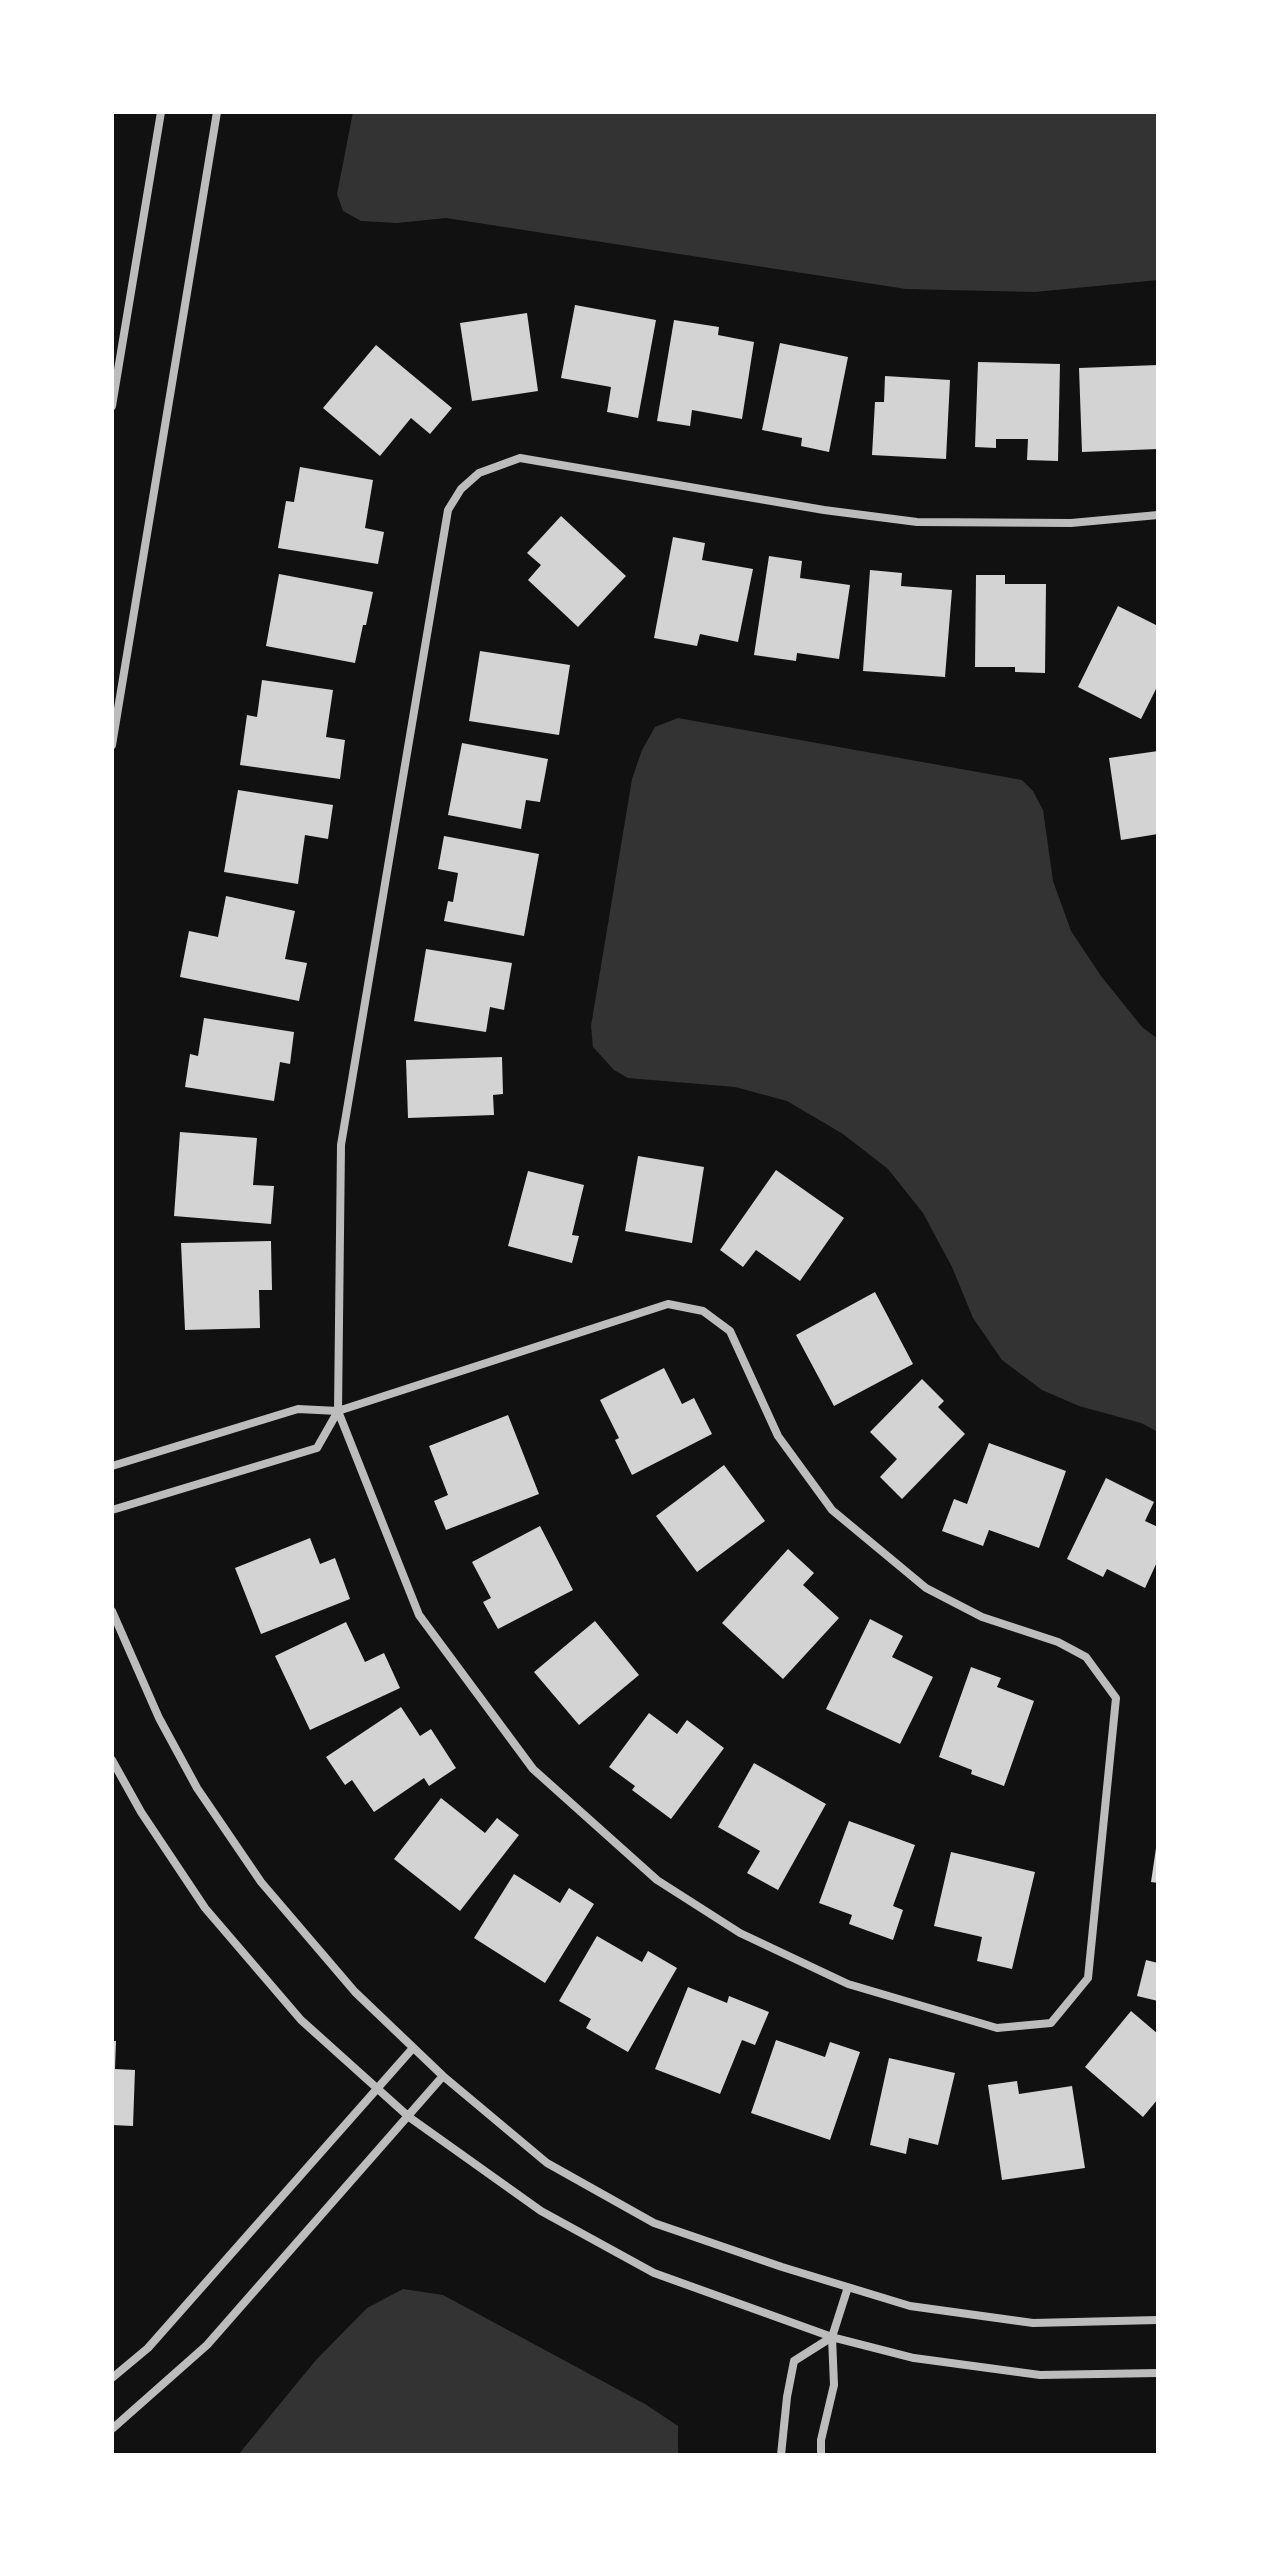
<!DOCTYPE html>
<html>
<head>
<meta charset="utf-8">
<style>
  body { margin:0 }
  #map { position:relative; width:1270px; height:2567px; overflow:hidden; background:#111; font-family:"Source Serif 4",serif }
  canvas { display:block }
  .frame { position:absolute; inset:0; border:114px solid #fff; pointer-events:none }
</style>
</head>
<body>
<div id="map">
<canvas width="1270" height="2567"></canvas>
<div class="frame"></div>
</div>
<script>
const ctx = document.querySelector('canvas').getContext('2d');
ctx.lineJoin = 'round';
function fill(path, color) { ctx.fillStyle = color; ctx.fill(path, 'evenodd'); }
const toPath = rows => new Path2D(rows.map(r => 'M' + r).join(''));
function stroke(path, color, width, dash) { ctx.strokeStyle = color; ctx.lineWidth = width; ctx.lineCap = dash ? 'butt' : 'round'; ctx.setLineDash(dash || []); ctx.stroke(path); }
const water = toPath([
  [353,112,1158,112,1158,280,1035,292,906,289,446,218,397,223,361,221,343,211,337,194],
  [678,718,1022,780,1033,791,1043,810,1053,881,1071,931,1101,976,1142,1027,1158,1039,1158,1432,1141,1423,1079,1406,1042,1390,1002,1360,973,1318,952,1267,923,1213,888,1169,843,1134,787,1101,735,1087,628,1078,614,1070,593,1047,591,1026,632,779,642,750,655,727],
  [403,2289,443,2295,645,2404,678,2426,678,2455,238,2455,316,2360,367,2308]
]);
const building = toPath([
  [575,305,656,320,638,418,607,412,611,387,561,378],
  [527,313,538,391,472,401,460,323],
  [674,320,719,327,718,335,754,342,742,419,692,410,690,426,657,421],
  [780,343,848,357,829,452,801,446,802,438,762,430],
  [376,345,452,408,430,434,411,418,380,456,323,408],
  [978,362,1060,364,1058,461,1027,460,1028,439,996,439,996,448,975,447],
  [1158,365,1158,449,1082,452,1079,368],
  [885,376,950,380,946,459,872,455,875,402,884,402],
  [300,467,373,480,365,528,384,532,378,564,278,548,286,501,294,502],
  [561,516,626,576,578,627,528,580,541,565,527,553],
  [673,537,705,543,702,560,753,569,738,642,700,634,697,646,654,638],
  [769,556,802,561,800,578,850,585,839,659,797,653,796,661,754,655],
  [870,570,902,573,901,586,952,590,945,677,863,671],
  [279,574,373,592,366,625,363,625,355,663,266,646],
  [976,575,1005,575,1005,584,1046,584,1045,673,1015,672,1015,667,975,667],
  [1118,606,1158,626,1158,685,1141,719,1078,687],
  [480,651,570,665,559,735,469,721],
  [262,680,333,690,326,737,345,740,340,779,240,765,247,715,257,717],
  [462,743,548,759,540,802,526,800,521,829,448,815],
  [1158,751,1158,834,1121,840,1109,758],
  [238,790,333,805,328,839,305,835,298,884,224,872],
  [444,836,539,854,524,936,444,921,448,901,453,902,458,873,438,869],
  [226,896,295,911,285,959,307,963,299,1001,180,977,189,931,218,937],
  [426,949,512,963,504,1010,490,1007,486,1032,414,1021],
  [204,1018,294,1032,290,1064,280,1062,274,1101,185,1087,190,1054,198,1056],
  [502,1057,503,1094,493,1095,494,1115,408,1118,406,1060],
  [180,1132,257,1138,253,1185,274,1186,271,1224,174,1216],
  [638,1156,704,1167,692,1243,625,1231],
  [776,1170,844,1218,800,1281,756,1250,743,1267,720,1250],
  [528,1171,584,1185,572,1235,579,1236,572,1263,508,1246],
  [271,1241,272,1290,259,1290,260,1328,185,1330,181,1243],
  [875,1292,913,1364,834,1406,796,1335],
  [664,1368,682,1404,694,1398,712,1434,632,1475,615,1440,619,1438,600,1400],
  [922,1379,944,1401,938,1407,965,1434,902,1499,880,1477,897,1459,870,1432],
  [508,1415,539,1494,446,1530,434,1501,448,1495,429,1446],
  [989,1443,1066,1471,1039,1548,989,1530,983,1546,942,1531,954,1499,967,1504],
  [724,1465,765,1521,697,1572,656,1516],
  [1106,1478,1154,1502,1145,1521,1158,1527,1158,1560,1145,1588,1107,1569,1103,1577,1067,1559],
  [540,1526,573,1590,498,1629,483,1602,491,1598,472,1562],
  [310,1538,320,1564,335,1558,350,1599,261,1634,235,1568],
  [788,1549,814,1573,803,1585,839,1618,783,1679,722,1623],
  [870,1619,903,1636,892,1657,933,1677,900,1744,826,1709],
  [595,1621,639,1675,579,1725,534,1672],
  [346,1622,365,1662,384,1653,400,1688,310,1730,275,1656],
  [971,1667,1001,1678,997,1687,1034,1701,1004,1786,971,1774,972,1770,939,1757],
  [401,1707,420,1736,431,1729,456,1768,429,1786,424,1778,374,1812,352,1780,345,1785,326,1757],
  [649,1713,677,1734,687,1720,724,1748,671,1819,632,1790,635,1786,609,1767],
  [754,1763,826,1804,778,1890,747,1873,760,1851,718,1827],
  [441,1798,485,1833,497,1818,519,1835,460,1911,394,1859],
  [849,1821,915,1845,893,1906,903,1910,893,1940,849,1924,852,1915,819,1903],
  [1156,1848,1158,1848,1158,1883,1151,1882],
  [951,1852,1035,1872,1012,1969,977,1961,982,1937,934,1926],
  [514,1874,560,1903,569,1888,594,1904,545,1983,474,1938],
  [597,1936,642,1962,648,1951,677,1968,628,2052,586,2028,591,2019,559,2001],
  [1146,1960,1158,1963,1158,2001,1137,1996],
  [688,1987,727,2003,729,1996,769,2012,755,2045,742,2040,720,2094,655,2069],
  [1131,2011,1158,2034,1158,2099,1143,2117,1085,2067],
  [776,2040,825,2057,830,2042,860,2052,830,2140,751,2113],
  [112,2041,116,2041,115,2069,135,2070,133,2126,112,2125],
  [889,2058,955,2073,938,2145,909,2138,906,2154,870,2145],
  [1017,2081,1019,2094,1072,2086,1085,2168,1002,2180,988,2085]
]);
const minor = toPath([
  [112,406,161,112],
  [112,745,217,112],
  [112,1466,298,1409,338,1411,668,1304,703,1311,730,1331,778,1436,832,1510,926,1588,982,1617,1058,1642,1086,1657,1116,1698,1088,1978,1051,2023,997,2028,848,1984,740,1933,657,1880,533,1769,419,1615,338,1411,341,1145,448,510,461,489,479,473,520,458,824,510,917,522,1071,523,1158,515],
  [112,1510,317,1448,338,1411],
  [112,1611,159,1718,197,1788,261,1882,355,1992,443,2076,547,2163,654,2223,782,2267,910,2306,1033,2323,1158,2320],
  [112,1760,141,1812,205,1908,301,2020,409,2117,541,2211,654,2273,832,2337,914,2358,1040,2375,1158,2373],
  [112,2378,148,2348,413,2048],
  [112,2429,207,2345,443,2076],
  [781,2455,787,2397,794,2361,832,2337],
  [821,2455,821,2440,834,2385,832,2337,848,2287]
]);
fill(water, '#333');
fill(building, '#d3d3d3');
stroke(minor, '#bcbcbc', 8);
</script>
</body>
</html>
